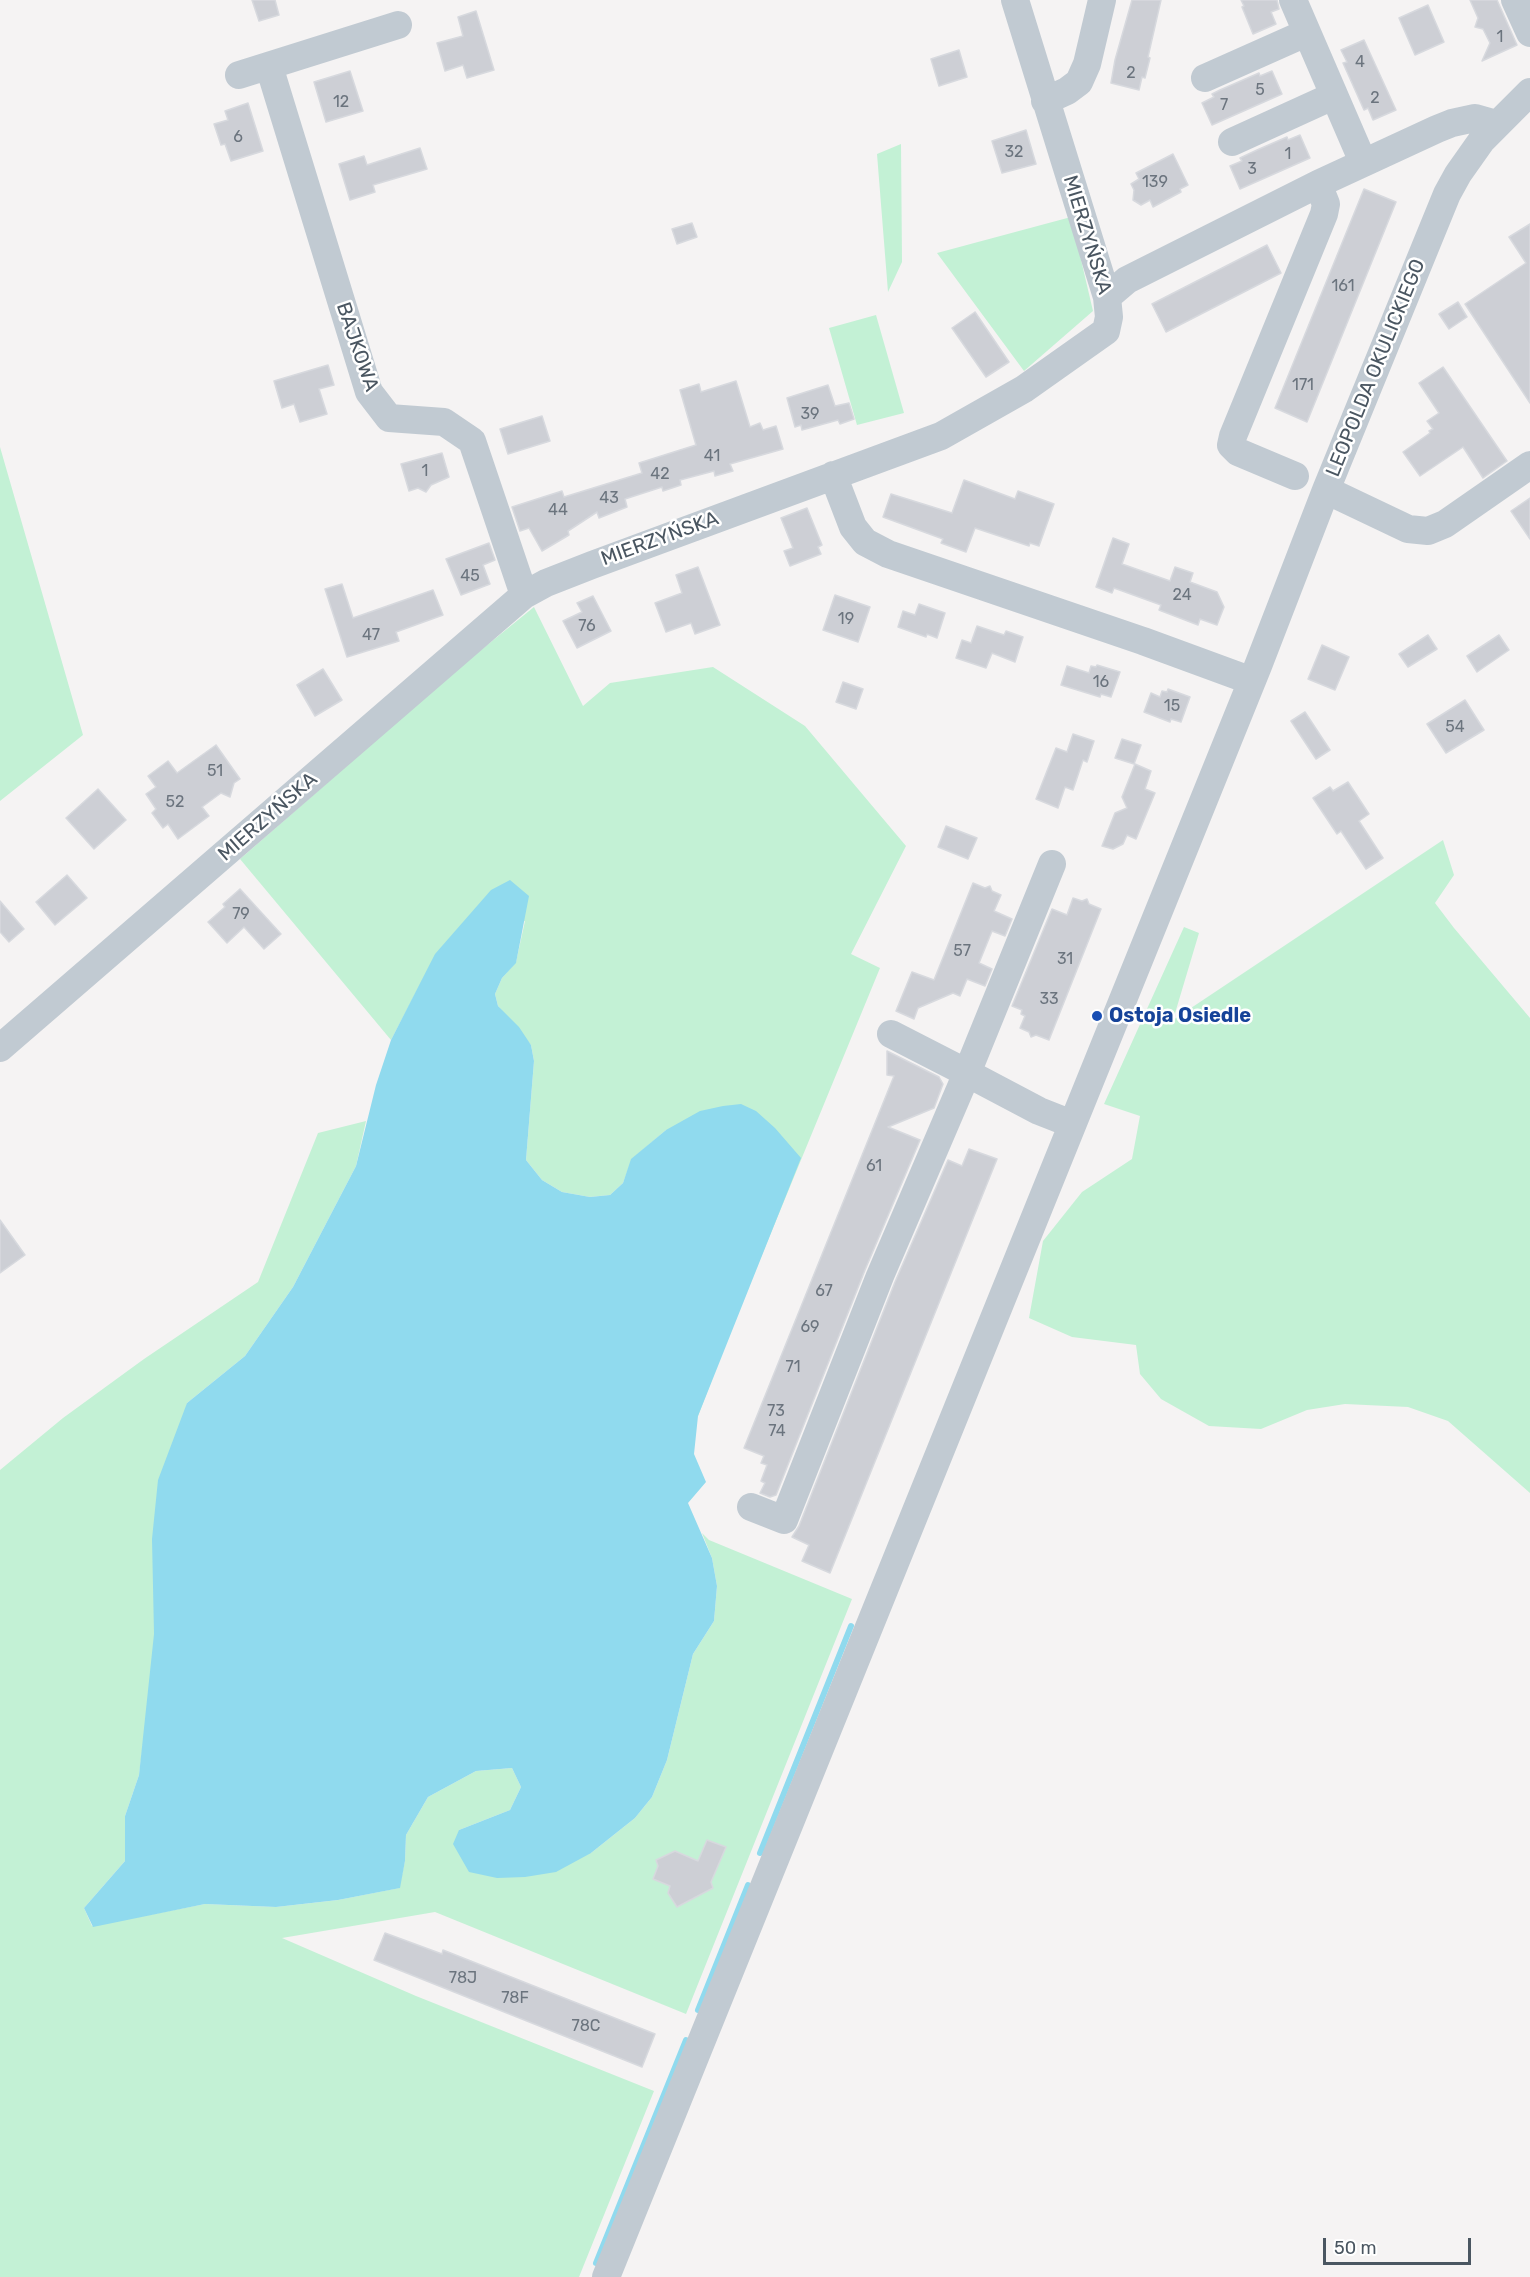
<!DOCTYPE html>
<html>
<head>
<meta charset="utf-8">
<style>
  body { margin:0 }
  #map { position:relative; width:1530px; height:2277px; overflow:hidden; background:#f5f3f3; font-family:Rubik,sans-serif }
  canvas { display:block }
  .scale { position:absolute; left:1323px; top:2238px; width:148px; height:27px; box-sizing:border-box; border:3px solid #4a5661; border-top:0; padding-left:8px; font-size:18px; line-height:21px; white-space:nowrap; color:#4a5661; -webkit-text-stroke:4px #fff; paint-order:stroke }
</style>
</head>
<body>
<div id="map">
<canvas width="1530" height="2277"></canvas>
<div class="scale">50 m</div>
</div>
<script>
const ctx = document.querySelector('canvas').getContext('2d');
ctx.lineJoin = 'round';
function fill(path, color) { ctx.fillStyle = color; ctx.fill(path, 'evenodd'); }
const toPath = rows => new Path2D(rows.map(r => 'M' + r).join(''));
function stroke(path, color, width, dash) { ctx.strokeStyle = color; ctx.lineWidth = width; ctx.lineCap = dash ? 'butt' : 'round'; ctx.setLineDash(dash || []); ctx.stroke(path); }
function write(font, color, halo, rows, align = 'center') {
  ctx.font = font + ' Rubik,sans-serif'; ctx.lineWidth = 5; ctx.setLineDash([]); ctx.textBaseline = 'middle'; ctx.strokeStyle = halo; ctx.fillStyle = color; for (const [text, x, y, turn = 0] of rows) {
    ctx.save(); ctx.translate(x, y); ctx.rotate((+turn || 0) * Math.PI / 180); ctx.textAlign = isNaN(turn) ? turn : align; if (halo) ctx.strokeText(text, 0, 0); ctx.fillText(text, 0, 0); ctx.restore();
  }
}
const green = toPath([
  [901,144,902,262,888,292,877,154],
  [1071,217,1093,311,1024,371,937,253],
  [876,315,904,413,857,425,829,328],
  [0,447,83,735,0,801],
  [534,607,583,706,610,683,713,667,805,726,906,846,851,954,880,968,731,1330,698,1416,666,1130,632,1159,623,1183,610,1195,590,1197,562,1192,542,1180,526,1160,534,1061,531,1045,498,1006,495,994,502,978,516,962,525,921,436,954,391,1040,240,859,460,667],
  [1443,840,1454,875,1435,903,1454,928,1530,1018,1530,1493,1448,1421,1408,1407,1345,1404,1307,1410,1261,1429,1209,1426,1161,1399,1140,1374,1136,1345,1072,1337,1029,1318,1043,1241,1082,1192,1132,1159,1140,1116,1104,1104,1184,927,1199,933,1173,1020],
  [366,1121,356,1166,293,1287,245,1356,187,1403,139,1775,125,1816,125,1861,84,1908,92,1926,205,1904,276,1907,338,1900,399,1888,405,1861,406,1835,428,1797,476,1771,512,1768,521,1787,510,1810,459,1830,591,1853,635,1818,652,1797,667,1760,693,1654,714,1621,717,1586,712,1558,702,1533,709,1540,852,1599,686,2014,435,1912,282,1938,416,1996,654,2091,579,2277,0,2277,0,1470,63,1418,144,1359,258,1282,318,1133]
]);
const water = toPath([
  [510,880,529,896,516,963,502,978,495,994,498,1006,519,1027,531,1045,534,1061,526,1160,542,1180,562,1192,590,1197,610,1195,623,1183,631,1159,666,1130,700,1111,723,1106,741,1104,756,1111,775,1128,801,1158,698,1416,694,1454,706,1482,688,1503,712,1558,717,1586,714,1621,693,1654,667,1760,652,1797,635,1818,591,1853,556,1872,525,1877,497,1878,469,1872,453,1844,459,1830,510,1810,521,1787,512,1768,476,1771,428,1797,406,1835,405,1861,400,1888,338,1900,276,1907,205,1904,93,1927,84,1908,125,1861,125,1816,139,1775,154,1634,152,1539,158,1480,187,1403,245,1356,293,1287,356,1166,376,1085,391,1040,435,954,491,890]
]);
const stream = toPath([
  [760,1853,851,1626],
  [698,2010,748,1885],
  [596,2263,686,2040]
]);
const building = toPath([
  [252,0,275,0,279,15,259,21,252,0],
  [1132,0,1161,0,1148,57,1150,58,1145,78,1142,77,1139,90,1111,83,1115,60,1132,0],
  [1241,0,1277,0,1279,9,1271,12,1276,24,1253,34,1242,7,1244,6,1241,0],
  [1470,0,1497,0,1517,45,1482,61,1490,43,1483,29,1475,27,1478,18,1470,0],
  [1428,5,1444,42,1415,55,1399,18,1428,5],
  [476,11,494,70,467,78,463,65,445,71,437,43,463,36,458,17,476,11],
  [1364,40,1396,110,1373,120,1368,108,1364,110,1343,63,1347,62,1341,50,1364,40],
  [959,50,967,77,939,86,931,59,959,50],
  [350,71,363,111,326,122,314,82,350,71],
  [1272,71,1282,94,1212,125,1202,103,1214,97,1212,94,1220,90,1259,73,1260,76,1272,71],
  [248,103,263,151,231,161,225,144,221,145,214,124,228,120,225,111,248,103],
  [1026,130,1036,164,1002,173,992,141,1026,130],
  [1300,135,1310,158,1240,189,1230,166,1242,161,1240,158,1257,150,1287,137,1288,140,1300,135],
  [420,148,427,169,373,185,375,192,350,200,339,164,364,156,367,165,420,148],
  [1173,154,1188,185,1180,189,1181,192,1153,207,1150,200,1141,205,1133,200,1134,190,1131,184,1139,179,1136,173,1173,154],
  [1364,189,1396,202,1307,422,1275,408,1364,189],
  [692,223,697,237,677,244,672,229,692,223],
  [1530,224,1530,403,1465,304,1526,263,1509,237,1530,224],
  [1267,245,1281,273,1166,332,1152,304,1267,245],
  [1458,302,1467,317,1449,329,1439,314,1458,302],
  [975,312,1009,362,986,377,952,328,975,312],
  [328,365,334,385,319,389,327,414,300,422,294,404,282,408,274,381,328,365],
  [1443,367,1507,461,1483,478,1463,447,1420,476,1403,452,1430,433,1429,431,1433,429,1427,421,1439,413,1419,383,1443,367],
  [736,381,750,427,760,423,763,430,776,426,783,449,730,464,733,471,715,476,714,471,680,480,681,485,663,491,662,487,625,499,627,507,599,518,597,512,568,531,569,535,542,551,529,528,520,531,512,507,562,491,564,497,642,473,639,463,696,445,680,390,699,384,701,392,736,381],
  [828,385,835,406,849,403,854,419,840,424,838,420,802,430,801,425,795,427,787,398,828,385],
  [542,416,550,441,508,454,500,429,542,416],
  [442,453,449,477,431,485,426,492,418,488,409,491,401,464,442,453],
  [964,480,1015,499,1018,491,1054,504,1039,546,1030,543,1029,546,975,528,966,552,941,543,943,539,883,517,891,494,952,513,964,480],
  [1530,498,1530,539,1511,511,1530,498],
  [807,508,822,545,818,547,821,554,790,566,784,551,793,548,781,518,807,508],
  [1113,538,1129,544,1122,564,1170,581,1175,567,1193,573,1190,582,1217,592,1224,607,1217,625,1200,619,1198,625,1159,610,1161,605,1114,588,1112,593,1096,587,1113,538],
  [489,543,495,560,483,565,490,584,461,595,446,559,489,543],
  [698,567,720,625,695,634,691,623,666,632,655,603,682,593,676,575,698,567],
  [342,584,353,618,433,590,443,615,396,632,399,641,347,657,325,589,342,584],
  [835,595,870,607,858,642,823,630,835,595],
  [593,596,611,631,577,648,563,621,582,612,577,603,593,596],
  [919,604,945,613,937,638,927,634,926,637,898,627,903,611,915,615,919,604],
  [977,626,1004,635,1006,631,1023,637,1015,662,992,653,986,668,956,658,962,640,971,643,977,626],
  [1428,635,1437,649,1408,667,1399,654,1428,635],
  [1499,635,1509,650,1477,672,1467,656,1499,635],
  [1322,645,1349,657,1335,690,1308,679,1322,645],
  [1097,665,1120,672,1111,697,1101,694,1100,697,1061,685,1067,666,1089,673,1091,666,1096,667,1097,665],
  [323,669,342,700,315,716,297,685,323,669],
  [843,682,863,689,856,709,836,702,843,682],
  [1168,689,1190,697,1181,722,1171,719,1170,722,1144,712,1151,693,1160,697,1162,691,1167,692,1168,689],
  [1465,700,1484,730,1446,753,1427,724,1465,700],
  [1305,712,1330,750,1316,759,1291,721,1305,712],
  [1073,734,1094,741,1087,762,1083,760,1073,790,1065,787,1058,808,1036,799,1056,748,1067,752,1073,734],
  [1122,739,1141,745,1134,764,1115,758,1122,739],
  [216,745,240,779,234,783,230,797,221,793,202,807,209,816,178,839,168,824,163,828,152,813,156,809,146,794,156,787,148,776,168,761,177,773,216,745],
  [1135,764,1151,771,1145,789,1155,793,1136,839,1127,835,1123,844,1113,849,1102,846,1115,813,1127,808,1122,797,1135,764],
  [1348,782,1369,814,1359,821,1383,858,1366,869,1341,831,1337,834,1313,798,1330,787,1333,791,1348,782],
  [98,789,126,820,94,849,66,818,98,789],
  [946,826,977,838,968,859,938,847,946,826],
  [67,875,87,898,55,925,36,902,67,875],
  [973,883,985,888,990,886,992,891,1001,895,994,911,1012,919,1005,936,992,931,979,963,992,969,985,986,967,979,960,996,953,993,918,1008,914,1019,896,1011,912,972,934,980,973,883],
  [240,889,281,934,264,949,244,927,227,943,208,922,225,907,223,904,240,889],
  [1073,898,1082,901,1087,899,1089,904,1101,909,1049,1040,1036,1035,1031,1037,1029,1032,1020,1028,1025,1016,1021,1014,1022,1010,1012,1006,1052,909,1067,915,1073,898],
  [0,901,24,929,9,942,0,932,0,901],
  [887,1051,939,1077,943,1084,934,1108,888,1127,920,1140,865,1270,776,1495,770,1497,760,1493,765,1483,761,1481,767,1465,761,1463,764,1456,744,1448,894,1076,887,1075,887,1051],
  [969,1149,997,1159,830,1573,802,1561,809,1545,792,1537,799,1526,895,1282,948,1160,962,1166,969,1149],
  [0,1220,25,1255,0,1273,0,1220],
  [707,1840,726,1847,711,1882,713,1888,677,1907,668,1893,670,1886,653,1879,658,1866,656,1860,675,1851,698,1861,707,1840],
  [385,1933,442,1954,443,1950,655,2034,642,2067,374,1960,385,1933]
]);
const minor = toPath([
  [1293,0,1363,162],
  [1515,0,1530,33],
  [269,66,369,392,389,418,444,422,472,441,524,595],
  [239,75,398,25],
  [1205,78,1306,33],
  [1045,101,1067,91,1079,82,1087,64,1102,0],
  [1232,142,1333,96],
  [1107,297,1127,280,1318,184,1437,129,1452,123,1475,118,1496,124],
  [833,475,853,527,865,542,888,554,1143,641,1252,681],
  [1295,476,1238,452,1231,445,1233,436,1324,214,1326,204,1318,184],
  [1326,490,1408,529,1428,531,1445,524,1530,465],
  [1052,864,967,1073,1039,1111,1072,1124],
  [0,1048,524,595,546,583,592,565,941,436,1024,389,1106,331,1109,317,1107,297,1015,0],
  [751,1507,784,1520,880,1276,967,1073,891,1034],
  [606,2277,1258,666,1326,490,1447,194,1458,174,1482,140,1530,92]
]);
const markers = [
  [1097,1016,6,"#1a4fb4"]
];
const numberNames = [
  ["1",1500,37],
  ["4",1360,62],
  ["2",1131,73],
  ["5",1260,90],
  ["2",1375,98],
  ["12",341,102],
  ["7",1224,105],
  ["6",238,137],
  ["32",1014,152],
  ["1",1288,154],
  ["3",1252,169],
  ["139",1155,182],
  ["161",1343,286],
  ["171",1303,385],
  ["39",810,414],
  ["41",712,456],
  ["1",425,471],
  ["42",660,474],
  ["43",609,498],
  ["44",558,510],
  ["45",470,576],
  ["24",1182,595],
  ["19",846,619],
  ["76",587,626],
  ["47",371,635],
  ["16",1101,682],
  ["15",1172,706],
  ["54",1455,727],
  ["51",215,771],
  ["52",175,802],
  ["79",241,914],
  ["57",962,951],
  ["31",1065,959],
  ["33",1049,999],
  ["61",874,1166],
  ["67",824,1291],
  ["69",810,1327],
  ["71",793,1367],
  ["73",776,1411],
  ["74",777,1431],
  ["78J",463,1978],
  ["78F",515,1998],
  ["78C",586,2026]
];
const streetNames = [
  ["MIERZYŃSKA",1087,235,73],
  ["BAJKOWA",357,347,71],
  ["LEOPOLDA OKULICKIEGO",1376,368,-68],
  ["MIERZYŃSKA",660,539,-20],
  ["MIERZYŃSKA",268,817,-41]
];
const transitNames = [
  ["Ostoja Osiedle",1109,1016]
];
fill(green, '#c3f1d5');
fill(water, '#90daee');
stroke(stream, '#90daee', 6);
fill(building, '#cdcfd5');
stroke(building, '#d7d9de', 1.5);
stroke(minor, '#c1cad2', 28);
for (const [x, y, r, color] of markers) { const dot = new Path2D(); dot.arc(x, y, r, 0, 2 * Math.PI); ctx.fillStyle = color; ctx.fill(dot); stroke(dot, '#fff', 2); }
write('16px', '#6b747e', null, numberNames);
write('20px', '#4a5661', '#fff', streetNames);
write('bold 20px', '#164399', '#fff', transitNames, 'left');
</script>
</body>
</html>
